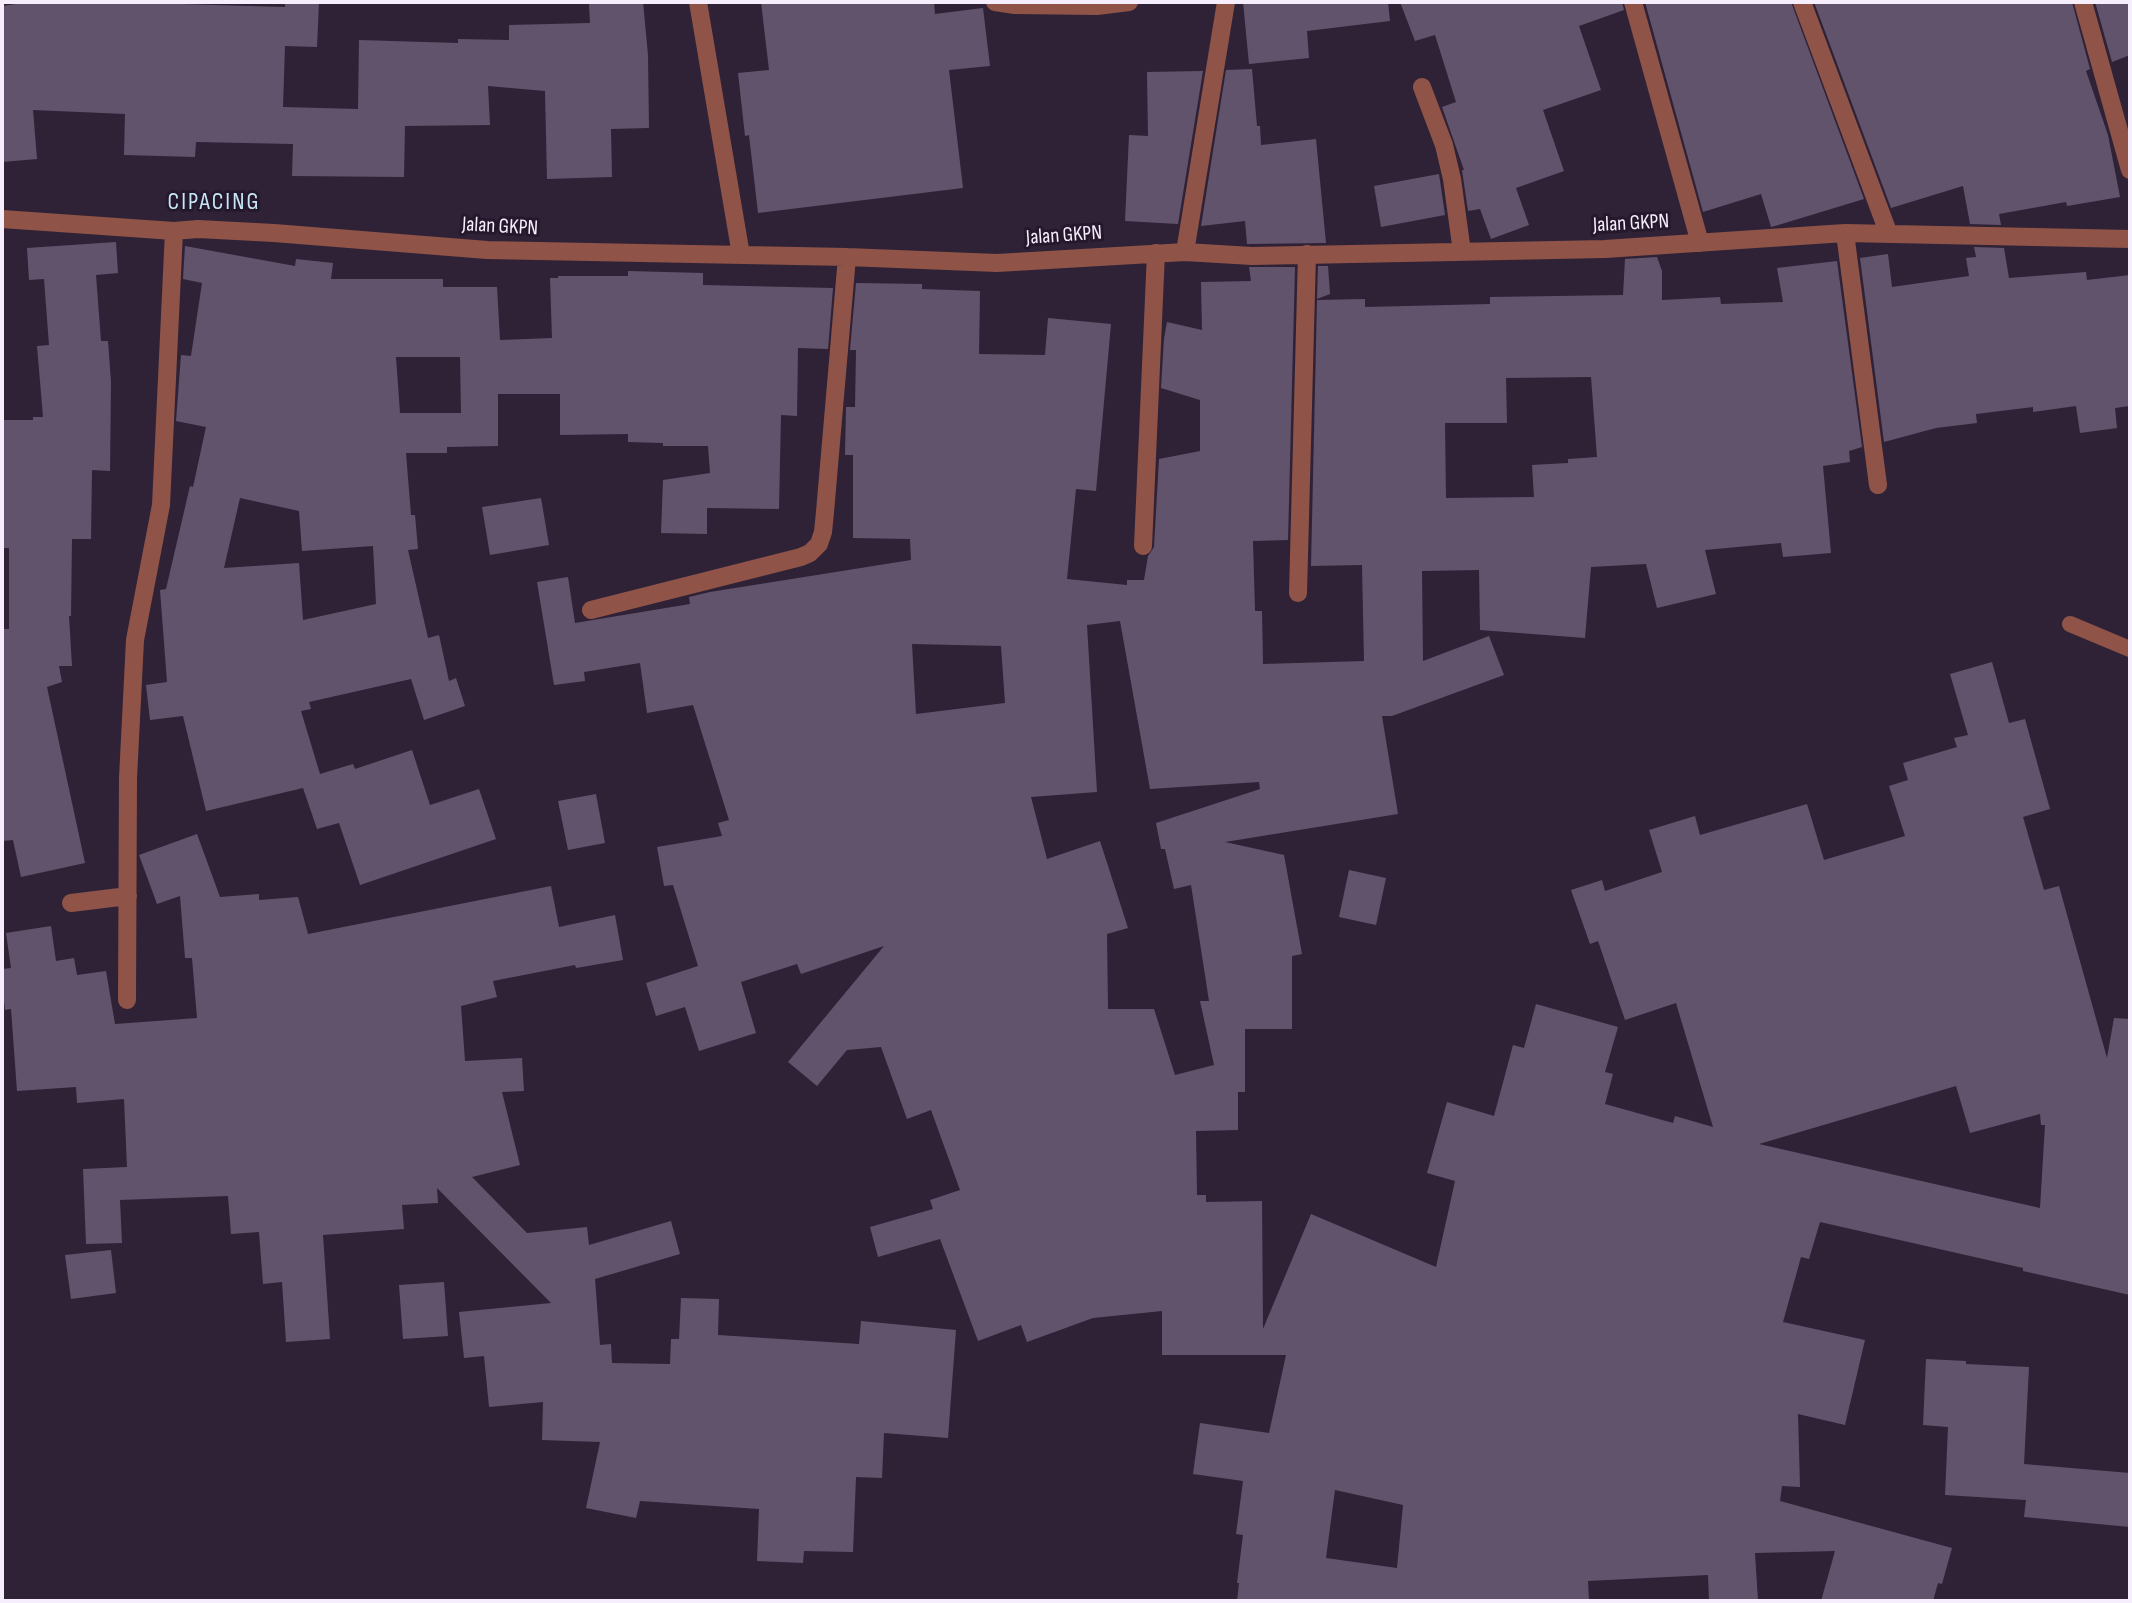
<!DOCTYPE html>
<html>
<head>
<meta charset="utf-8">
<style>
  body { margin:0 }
  #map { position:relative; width:2132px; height:1603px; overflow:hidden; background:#2f2237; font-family:"Sofia Sans Condensed",sans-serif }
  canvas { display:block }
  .frame { position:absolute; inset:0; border:4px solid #f7eefd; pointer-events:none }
</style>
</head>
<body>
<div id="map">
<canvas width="2132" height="1603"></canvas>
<div class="frame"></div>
</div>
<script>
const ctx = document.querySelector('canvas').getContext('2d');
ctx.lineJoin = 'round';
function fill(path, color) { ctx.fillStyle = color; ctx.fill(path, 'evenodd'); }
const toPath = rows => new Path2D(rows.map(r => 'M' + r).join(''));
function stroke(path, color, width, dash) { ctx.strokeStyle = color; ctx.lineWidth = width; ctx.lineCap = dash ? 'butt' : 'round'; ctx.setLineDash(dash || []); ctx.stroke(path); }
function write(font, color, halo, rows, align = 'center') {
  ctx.font = font + ' "Sofia Sans Condensed",sans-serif'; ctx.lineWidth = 6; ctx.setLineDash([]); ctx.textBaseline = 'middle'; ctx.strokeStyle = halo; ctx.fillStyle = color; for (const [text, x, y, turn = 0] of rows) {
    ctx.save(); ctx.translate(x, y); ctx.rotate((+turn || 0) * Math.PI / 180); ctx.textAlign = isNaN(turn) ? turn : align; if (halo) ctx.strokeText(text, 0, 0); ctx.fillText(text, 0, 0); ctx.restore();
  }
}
const building = toPath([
  [30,2,180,2,180,4,285,7,285,2,319,2,317,47,285,46,283,107,358,109,359,40,458,43,458,39,509,40,509,25,590,23,589,4,643,2,648,55,649,128,611,129,612,177,547,179,545,91,488,86,490,125,405,126,404,177,292,176,293,144,196,142,195,157,124,155,125,114,33,110,37,159,2,162,2,6],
  [761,2,934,2,935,14,983,8,990,66,949,70,963,188,758,213,749,135,745,136,738,73,769,70],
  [1243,2,1388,2,1390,21,1307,31,1309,58,1249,64],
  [1400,2,1622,2,1624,10,1579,26,1601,90,1543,110,1564,171,1516,188,1529,225,1491,239,1480,209,1468,211,1462,170,1464,170,1442,107,1456,102,1435,35,1415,41],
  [1645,2,1791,2,1864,199,1775,226,1771,227,1761,194,1703,212],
  [1814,2,2072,2,2090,69,2086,71,2108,135,2120,197,2067,206,2066,202,1999,214,2001,225,1970,224,1963,186,1891,208],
  [2095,2,2130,2,2130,55,2112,62],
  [1252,69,1257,126,1260,126,1261,145,1316,139,1326,243,1247,244,1245,221,1201,226,1226,70],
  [1203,71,1178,224,1125,221,1129,135,1148,136,1147,72],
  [1439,174,1445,215,1381,227,1374,186],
  [116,242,118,273,96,275,101,341,108,341,111,382,110,471,92,470,91,539,72,539,71,616,69,616,72,666,59,666,62,682,47,687,85,863,21,877,13,840,2,841,2,629,9,629,9,548,2,548,2,420,33,420,33,417,43,417,37,346,49,345,44,279,29,280,27,248],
  [185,246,295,266,296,259,333,263,331,279,443,279,443,287,497,287,500,340,552,338,550,278,558,278,558,276,628,276,628,271,703,273,703,285,833,288,828,349,798,348,797,416,781,415,779,509,707,508,707,534,661,533,663,480,710,473,708,446,663,446,663,443,628,442,628,434,560,435,560,394,498,394,498,446,447,447,447,453,406,453,411,515,415,515,418,549,408,550,428,638,439,635,449,681,456,678,465,706,424,720,411,679,309,702,311,709,301,711,320,774,353,764,355,769,412,750,430,805,479,789,496,839,360,885,339,823,317,829,303,788,206,811,183,716,150,720,146,685,167,682,160,590,166,589,190,486,193,487,206,427,176,421,181,355,191,356,202,283,183,279],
  [396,357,460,357,461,413,400,413],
  [240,498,299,511,302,551,373,546,376,604,303,620,299,563,224,568],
  [1974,247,2004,248,2009,278,2086,272,2087,280,2130,275,2130,406,2115,408,2117,428,2080,433,2076,406,2033,412,2033,407,1976,414,1977,423,1936,428,1884,442,1860,258,1888,254,1892,287,1969,276,1966,258,1976,257],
  [1657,257,1662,271,1662,300,1720,297,1721,304,1783,302,1777,268,1837,261,1862,447,1849,451,1850,462,1823,466,1831,553,1783,557,1781,543,1705,550,1716,594,1657,608,1646,564,1591,567,1585,638,1480,630,1479,570,1422,571,1423,661,1489,636,1504,675,1392,716,1382,716,1398,814,1225,842,1284,855,1302,954,1292,956,1292,1029,1245,1029,1245,1092,1238,1092,1238,1130,1196,1131,1197,1195,1206,1195,1206,1202,1262,1201,1263,1329,1311,1214,1436,1267,1455,1181,1427,1173,1447,1102,1494,1116,1513,1045,1524,1048,1536,1004,1618,1027,1605,1072,1613,1074,1605,1104,1673,1123,1675,1116,1713,1127,1676,1003,1625,1020,1598,941,1590,944,1571,890,1602,880,1605,891,1662,872,1649,830,1695,816,1700,835,1807,804,1824,860,1905,836,1889,786,1908,780,1903,763,1957,747,1954,738,1968,735,1950,674,1992,662,2009,723,2025,719,2050,809,2023,817,2044,890,2059,886,2107,1058,2114,1018,2130,1019,2130,1295,2023,1271,2023,1268,1820,1222,1809,1259,1801,1257,1783,1322,1865,1340,1845,1425,1798,1414,1800,1487,1782,1486,1780,1501,1952,1548,1942,1584,1938,1583,1933,1601,1821,1601,1835,1551,1755,1553,1758,1601,1709,1601,1708,1575,1588,1581,1589,1601,1237,1601,1239,1583,1237,1583,1243,1535,1236,1534,1243,1481,1193,1474,1200,1423,1269,1433,1286,1355,1162,1355,1162,1311,1093,1318,1027,1342,1021,1325,978,1341,940,1239,878,1257,870,1227,933,1209,930,1200,960,1190,931,1110,907,1119,881,1047,847,1050,817,1086,788,1062,884,946,801,974,797,964,741,982,756,1033,699,1051,685,1007,656,1016,646,983,698,966,673,885,664,886,657,847,722,836,718,823,729,820,693,705,647,713,640,663,584,672,585,681,554,685,537,582,568,577,575,623,690,604,689,597,710,592,911,560,910,539,853,538,853,455,845,455,846,407,855,407,856,350,850,350,856,283,922,284,922,289,980,291,979,354,1045,355,1048,318,1111,324,1096,491,1076,489,1067,579,1127,585,1127,580,1144,580,1148,556,1154,547,1159,459,1200,451,1200,400,1161,388,1164,339,1167,322,1202,330,1201,282,1251,281,1249,267,1295,267,1288,540,1253,541,1255,611,1262,611,1263,664,1364,661,1362,565,1311,566,1317,300,1365,299,1365,307,1490,304,1490,297,1623,295,1625,259],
  [1591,377,1597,457,1568,459,1568,463,1532,465,1534,497,1446,498,1445,423,1507,423,1506,378],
  [1120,621,1150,789,1259,782,1260,789,1156,823,1161,849,1165,849,1174,889,1191,885,1209,1001,1200,1001,1214,1065,1175,1075,1154,1009,1108,1009,1107,934,1128,928,1100,841,1047,859,1031,797,1097,792,1087,625],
  [912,644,1001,646,1005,703,916,714],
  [1956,1086,1970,1133,2040,1114,2041,1125,2045,1125,2040,1208,1759,1144],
  [1335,1490,1403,1505,1397,1568,1326,1558],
  [1318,266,1328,266,1330,294,1317,299],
  [541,498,549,545,490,555,482,507],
  [596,794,605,843,568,850,558,801],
  [197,834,220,897,259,894,259,900,298,897,308,934,551,886,559,927,615,915,623,960,576,968,575,965,493,981,497,997,461,1006,465,1061,522,1058,524,1091,502,1092,520,1165,472,1177,527,1233,587,1227,589,1245,671,1221,680,1254,595,1279,600,1345,611,1344,612,1363,670,1364,671,1339,679,1339,681,1298,719,1299,718,1335,859,1344,861,1321,956,1330,948,1438,884,1433,882,1478,856,1477,853,1552,804,1551,803,1563,757,1561,759,1509,640,1501,636,1518,586,1508,600,1442,542,1440,543,1402,489,1407,484,1356,464,1358,459,1312,551,1303,437,1188,438,1203,402,1205,404,1229,323,1235,330,1339,286,1342,282,1282,263,1284,259,1232,231,1234,228,1196,120,1200,122,1243,86,1244,83,1169,127,1167,124,1099,77,1103,76,1087,17,1091,11,1009,5,1010,2,983,2,969,11,968,6,933,51,926,56,961,74,958,77,975,106,971,115,1024,197,1018,192,958,185,958,180,896,157,904,139,855],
  [1349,870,1386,878,1376,925,1339,917],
  [111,1250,116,1293,71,1299,65,1255],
  [444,1282,448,1336,403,1339,399,1285],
  [1926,1359,1966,1361,1966,1364,2029,1367,2024,1464,2130,1473,2130,1527,2024,1517,2026,1500,1945,1495,1948,1427,1923,1425]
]);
const service = toPath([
  [2070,624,2130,649]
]);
const minor = toPath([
  [698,2,741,255],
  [995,2,1015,5,1097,6,1129,2],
  [1633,2,1700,243],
  [1802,2,1888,232],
  [2083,2,2130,170],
  [1422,87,1444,145,1452,179,1462,252],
  [2,219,174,231,198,229,274,233,487,250,847,257,997,263,1185,252,1252,256,1605,249,1845,233,2130,239],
  [1845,233,1878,485],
  [1185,252,1226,2],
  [1143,546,1156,253],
  [1298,593,1307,254],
  [591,610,801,557,810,553,819,544,823,532,825,512,847,257],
  [71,903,128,896],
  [127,1000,128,778,135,640,161,505,174,231]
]);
const streetNames = [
  ["Jalan GKPN",1631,224,-3],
  ["Jalan GKPN",500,227,3],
  ["Jalan GKPN",1064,236,-4]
];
const quarterNames = [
  ["CIPACING",214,203]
];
fill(building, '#62536c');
stroke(service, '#8f5447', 16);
stroke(minor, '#8f5447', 18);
write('21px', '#f7eefd', '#25182d', streetNames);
ctx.letterSpacing = '2px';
write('24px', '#c6e7f6', '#25182d', quarterNames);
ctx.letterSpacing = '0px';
</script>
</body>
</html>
